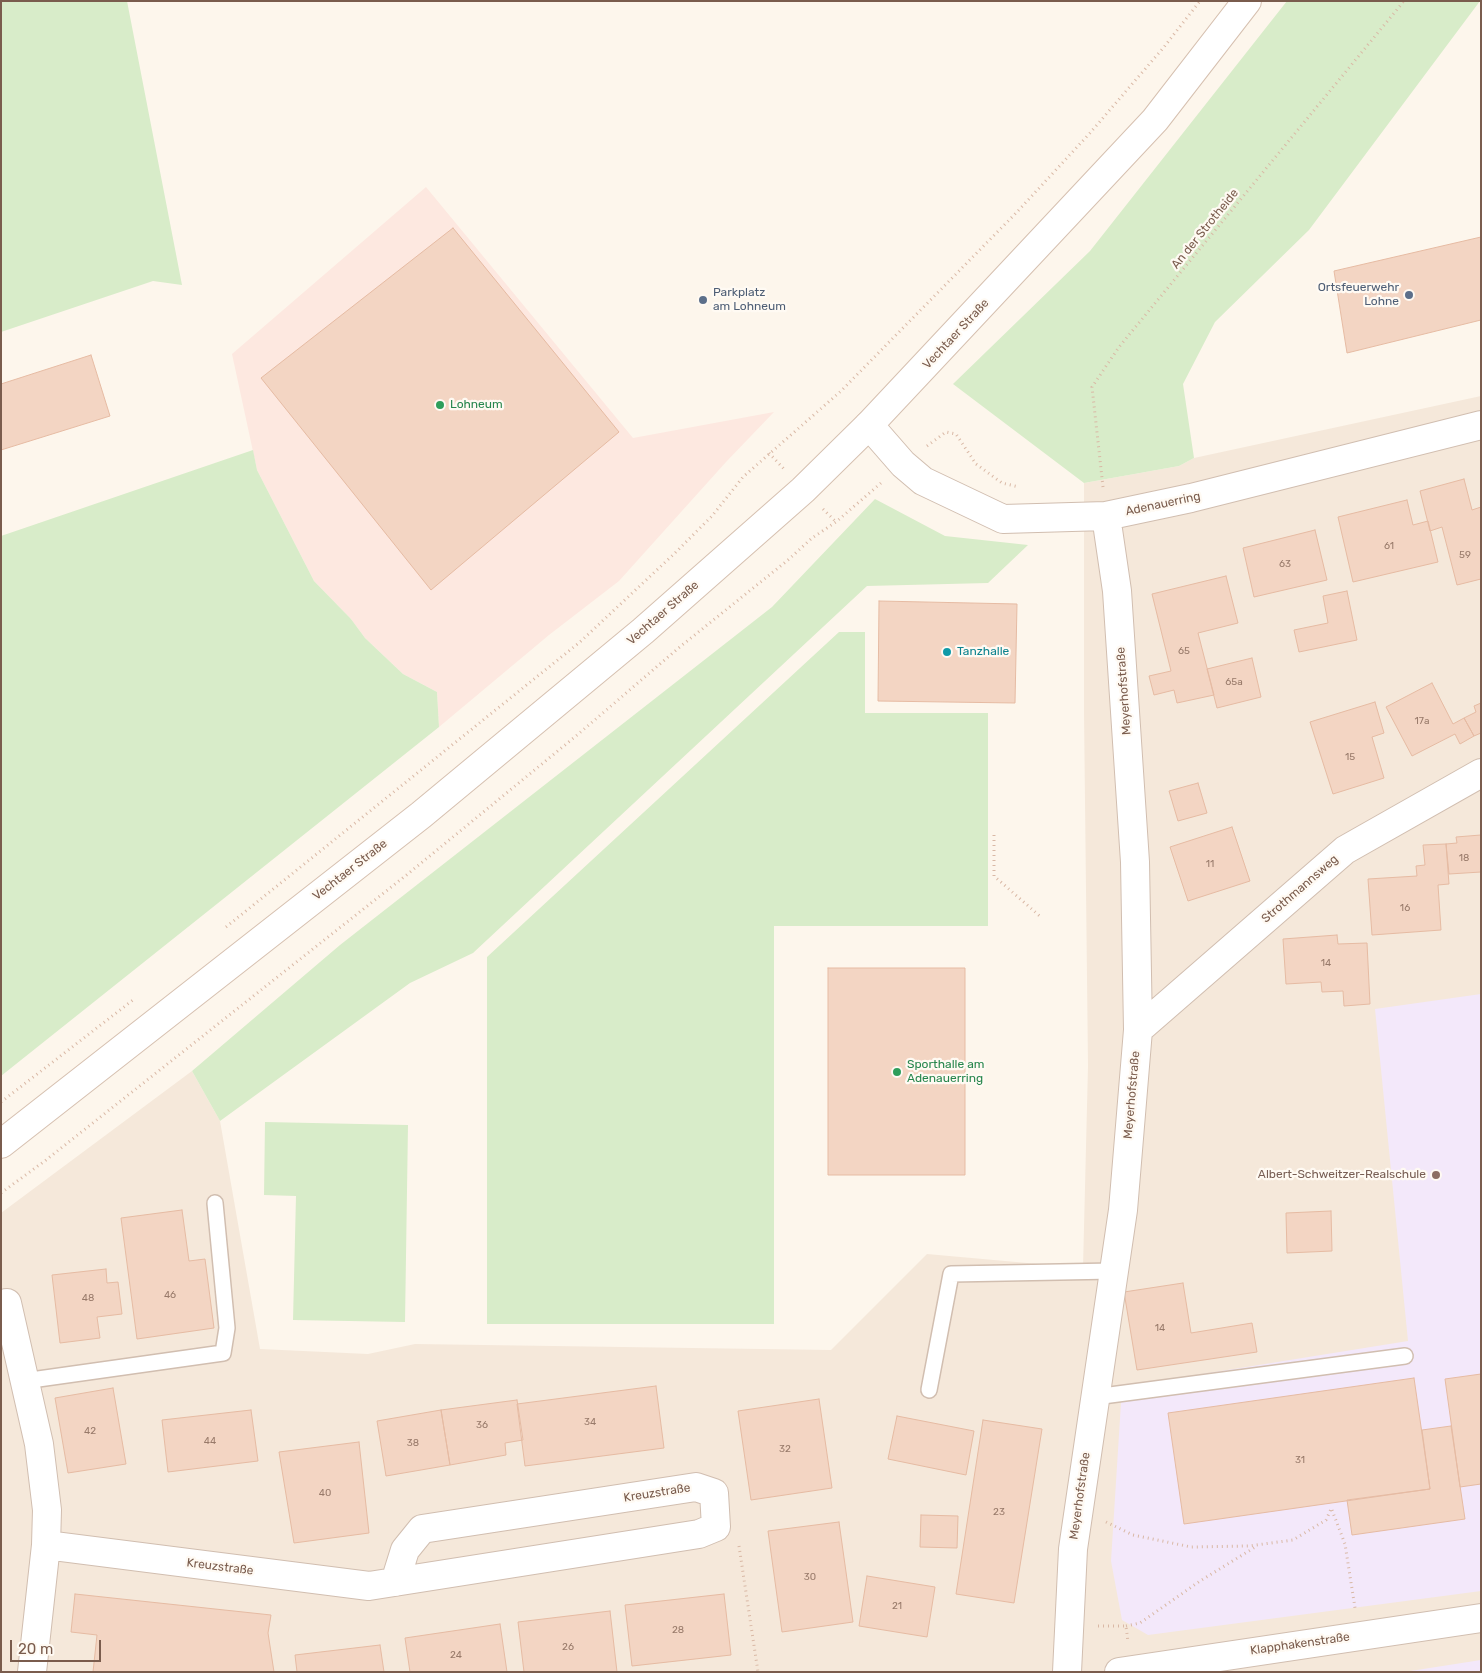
<!DOCTYPE html>
<html>
<head>
<meta charset="utf-8">
<style>
  body { margin:0 }
  #map { position:relative; width:1482px; height:1673px; overflow:hidden; background:#fdf6ec; font-family:Rubik,sans-serif }
  canvas { display:block }
  .frame { position:absolute; inset:0; border:2px solid #7a5c4d; pointer-events:none }
  .scale { position:absolute; left:10px; top:1640px; width:91px; height:22px; box-sizing:border-box; border:2px solid #7a5c4d; border-top:0; padding-left:6px; font-size:15px; line-height:18px; white-space:nowrap; color:#7a5c4d; -webkit-text-stroke:4px #fffaf3; paint-order:stroke }
</style>
</head>
<body>
<div id="map">
<canvas width="1482" height="1673"></canvas>
<div class="frame"></div>
<div class="scale">20 m</div>
</div>
<script>
const ctx = document.querySelector('canvas').getContext('2d');
ctx.lineJoin = 'round';
function fill(path, color) { ctx.fillStyle = color; ctx.fill(path, 'evenodd'); }
const toPath = rows => new Path2D(rows.map(r => 'M' + r).join(''));
function stroke(path, color, width, dash) { ctx.strokeStyle = color; ctx.lineWidth = width; ctx.lineCap = dash ? 'butt' : 'round'; ctx.setLineDash(dash || []); ctx.stroke(path); }
function write(font, color, halo, rows, align = 'center') {
  ctx.font = font + ' Rubik,sans-serif'; ctx.lineWidth = 4.5; ctx.setLineDash([]); ctx.textBaseline = 'middle'; ctx.strokeStyle = halo; ctx.fillStyle = color; for (const [text, x, y, turn = 0] of rows) {
    ctx.save(); ctx.translate(x, y); ctx.rotate((+turn || 0) * Math.PI / 180); ctx.textAlign = isNaN(turn) ? turn : align; if (halo) ctx.strokeText(text, 0, 0); ctx.fillText(text, 0, 0); ctx.restore();
  }
}
const residential = toPath([
  [1481,396,1481,1672,1,1672,1,1213,192,1071,220,1121,260,1349,368,1354,415,1344,831,1350,927,1254,1083,1268,1088,1066,1084,713,1084,483,1179,466,1194,458]
]);
const commercial = toPath([
  [426,187,633,438,774,412,726,462,619,581,549,635,439,727,437,692,403,674,365,638,351,619,314,581,257,470,232,354]
]);
const education = toPath([
  [1481,994,1481,1591,1148,1635,1122,1620,1111,1561,1122,1387,1408,1341,1375,1009],
  [1481,1660,1481,1672,1404,1672]
]);
const green = toPath([
  [1,1,127,1,182,285,153,281,1,332],
  [1287,1,1480,1,1309,230,1215,322,1183,384,1194,458,1179,466,1084,483,953,384,1090,251],
  [253,450,257,470,314,581,351,619,365,638,403,674,437,692,439,727,1,1076,1,536],
  [875,499,945,536,1028,545,988,583,867,586,473,953,410,983,220,1121,192,1071,340,945,772,607],
  [839,632,865,632,865,713,988,713,988,926,774,926,774,1324,487,1324,487,957],
  [265,1122,408,1125,405,1322,293,1320,296,1196,264,1195]
]);
const building = toPath([
  [453,228,619,432,431,590,261,378,453,228],
  [1481,237,1481,320,1347,353,1334,271,1481,237],
  [91,355,110,416,1,450,1,384,91,355],
  [1464,479,1472,510,1481,507,1481,579,1457,585,1442,527,1430,531,1420,491,1464,479],
  [1407,500,1413,525,1428,521,1438,562,1353,582,1338,517,1407,500],
  [1315,530,1327,580,1254,597,1243,548,1315,530],
  [1226,576,1238,623,1198,633,1214,695,1177,703,1174,690,1154,695,1149,676,1171,671,1152,594,1226,576],
  [1347,591,1357,640,1299,652,1294,630,1328,623,1323,596,1347,591],
  [879,601,1017,604,1015,703,878,701,879,601],
  [1252,658,1261,697,1217,708,1207,669,1252,658],
  [1432,683,1453,724,1464,718,1474,736,1460,744,1455,734,1412,756,1386,707,1432,683],
  [1375,702,1384,733,1372,737,1384,778,1333,794,1310,722,1375,702],
  [1481,703,1481,733,1474,736,1464,718,1476,712,1474,706,1481,703],
  [1198,783,1207,813,1178,821,1169,791,1198,783],
  [1232,827,1250,881,1188,901,1170,847,1232,827],
  [1481,835,1481,872,1449,874,1446,844,1457,843,1456,837,1481,835],
  [1446,844,1449,884,1438,885,1441,930,1372,935,1368,879,1417,876,1416,866,1425,865,1423,845,1446,844],
  [1337,935,1338,944,1367,943,1370,1004,1344,1006,1343,991,1322,992,1321,982,1286,984,1283,939,1337,935],
  [828,968,965,968,965,1175,828,1175,828,968],
  [182,1210,189,1261,205,1259,214,1328,137,1339,121,1218,182,1210],
  [1331,1211,1332,1251,1287,1253,1286,1213,1331,1211],
  [106,1269,107,1283,118,1282,122,1314,97,1317,100,1338,60,1343,52,1275,106,1269],
  [1183,1283,1191,1333,1252,1323,1257,1352,1137,1370,1124,1292,1183,1283],
  [1481,1374,1481,1484,1460,1487,1445,1379,1481,1374],
  [1414,1378,1430,1489,1184,1524,1168,1413,1414,1378],
  [656,1386,664,1448,525,1466,517,1404,656,1386],
  [113,1388,126,1464,68,1473,55,1398,113,1388],
  [819,1399,832,1488,751,1500,738,1411,819,1399],
  [517,1400,523,1440,505,1443,506,1455,450,1465,441,1410,517,1400],
  [251,1410,258,1461,168,1472,162,1420,251,1410],
  [441,1410,450,1465,386,1476,377,1421,441,1410],
  [897,1416,974,1431,966,1475,888,1459,897,1416],
  [983,1420,1042,1429,1014,1603,956,1594,983,1420],
  [1451,1426,1465,1519,1352,1535,1347,1500,1430,1489,1422,1430,1451,1426],
  [359,1442,369,1533,294,1543,279,1452,359,1442],
  [921,1515,958,1516,957,1548,920,1547,921,1515],
  [839,1522,853,1622,782,1632,768,1531,839,1522],
  [867,1576,935,1587,927,1637,859,1626,867,1576],
  [75,1594,271,1615,268,1633,274,1672,93,1672,97,1635,71,1632,75,1594],
  [724,1594,731,1655,632,1666,625,1605,724,1594],
  [610,1611,617,1672,524,1672,518,1622,610,1611],
  [500,1624,507,1672,410,1672,405,1638,500,1624],
  [380,1645,384,1672,297,1672,295,1655,380,1645]
]);
const path = toPath([
  [927,446,946,432,956,434,976,464,1002,483,1019,487],
  [769,453,784,469],
  [1103,487,1092,387,1119,347,1404,1],
  [823,509,836,522],
  [994,835,994,876,1042,918],
  [226,927,580,642,675,553,712,516,743,477,841,391,1017,212,1090,133,1164,47,1200,1],
  [1,1102,133,1000],
  [1,1193,46,1160,409,873,576,736,681,646,788,560,812,538,836,522,881,483],
  [1332,1510,1345,1544,1355,1608],
  [1106,1522,1133,1535,1191,1547,1249,1546,1293,1540,1326,1520,1331,1509],
  [739,1546,758,1672],
  [1098,1626,1126,1626,1128,1642],
  [1126,1626,1140,1623,1200,1581,1257,1546]
]);
const service = toPath([
  [24,1381,223,1353,227,1328,215,1203],
  [929,1390,951,1274,1114,1271],
  [1095,1397,1405,1356]
]);
const minor = toPath([
  [869,425,903,464,923,481,1003,519,1106,516,1191,498,1481,425],
  [1138,1030,1345,850,1481,773],
  [7,1303,39,1444,47,1510,46,1545,32,1672],
  [46,1545,369,1586,699,1534,716,1527,714,1493,696,1487,422,1529,405,1550,395,1582],
  [1067,1672,1073,1549,1123,1210,1138,1030,1135,862,1117,591,1106,516],
  [1119,1672,1481,1618]
]);
const secondary = toPath([
  [1,1144,421,815,643,631,803,490,869,425,1155,120,1247,1]
]);
const markers = [
  [1409,295,5,"#5c6f8a"],
  [703,300,5,"#5c6f8a"],
  [440,405,5,"#2e9e5b"],
  [947,652,5,"#0f9aa8"],
  [897,1072,5,"#2e9e5b"],
  [1436,1175,5,"#8d6e63"]
];
const numberNames = [
  ["61",1389,546],
  ["59",1465,555],
  ["63",1285,564],
  ["65",1184,651],
  ["65a",1234,682],
  ["17a",1422,721],
  ["15",1350,757],
  ["18",1464,858],
  ["11",1210,864],
  ["16",1405,908],
  ["14",1326,963],
  ["46",170,1295],
  ["48",88,1298],
  ["14",1160,1328],
  ["34",590,1422],
  ["36",482,1425],
  ["42",90,1431],
  ["44",210,1441],
  ["38",413,1443],
  ["32",785,1449],
  ["31",1300,1460],
  ["40",325,1493],
  ["23",999,1512],
  ["30",810,1577],
  ["21",897,1606],
  ["28",678,1630],
  ["26",568,1647],
  ["24",456,1655]
];
const streetNames = [
  ["An der Strotheide",1205,229,-51],
  ["Vechtaer Straße",956,334,-47],
  ["Adenauerring",1163,504,-12],
  ["Vechtaer Straße",663,613,-41],
  ["Meyerhofstraße",1124,691,-94],
  ["Vechtaer Straße",350,870,-38],
  ["Strothmannsweg",1300,889,-41],
  ["Meyerhofstraße",1132,1095,-85],
  ["Kreuzstraße",657,1493,-9],
  ["Meyerhofstraße",1080,1496,-82],
  ["Kreuzstraße",220,1567,7],
  ["Klapphakenstraße",1300,1644,-8]
];
const serviceNames = [
  ["Ortsfeuerwehr",1399,288],
  ["Lohne",1399,302],
  ["Parkplatz",713,293,"left"],
  ["am Lohneum",713,307,"left"]
];
const leisureNames = [
  ["Lohneum",450,405],
  ["Sporthalle am",907,1065],
  ["Adenauerring",907,1079]
];
const cultureNames = [
  ["Tanzhalle",957,652]
];
const educationNames = [
  ["Albert-Schweitzer-Realschule",1426,1175]
];
fill(residential, '#f5e8da');
fill(commercial, '#fde8e0');
fill(education, '#f3e8fa');
fill(green, '#d8ecc9');
fill(building, '#f3d5c3');
stroke(building, '#e6bba3', 1);
stroke(service, '#d1beb0', 18);
stroke(minor, '#d1beb0', 30);
stroke(secondary, '#d6c0b0', 30);
stroke(path, '#d9b8a5', 3, [1, 4]);
stroke(service, '#fff', 15);
stroke(minor, '#fff', 28);
stroke(secondary, '#fff', 28);
for (const [x, y, r, color] of markers) { const dot = new Path2D(); dot.arc(x, y, r, 0, 2 * Math.PI); ctx.fillStyle = color; ctx.fill(dot); stroke(dot, '#fffaf3', 2); }
write('10px', '#987a6a', null, numberNames);
write('12px', '#7a5c4d', '#fffaf3', streetNames);
write('12px', '#4e5e75', '#fffaf3', serviceNames, 'right');
write('12px', '#27864d', '#fffaf3', leisureNames, 'left');
write('12px', '#0d838f', '#fffaf3', cultureNames, 'left');
write('12px', '#785e54', '#fffaf3', educationNames, 'right');
</script>
</body>
</html>
